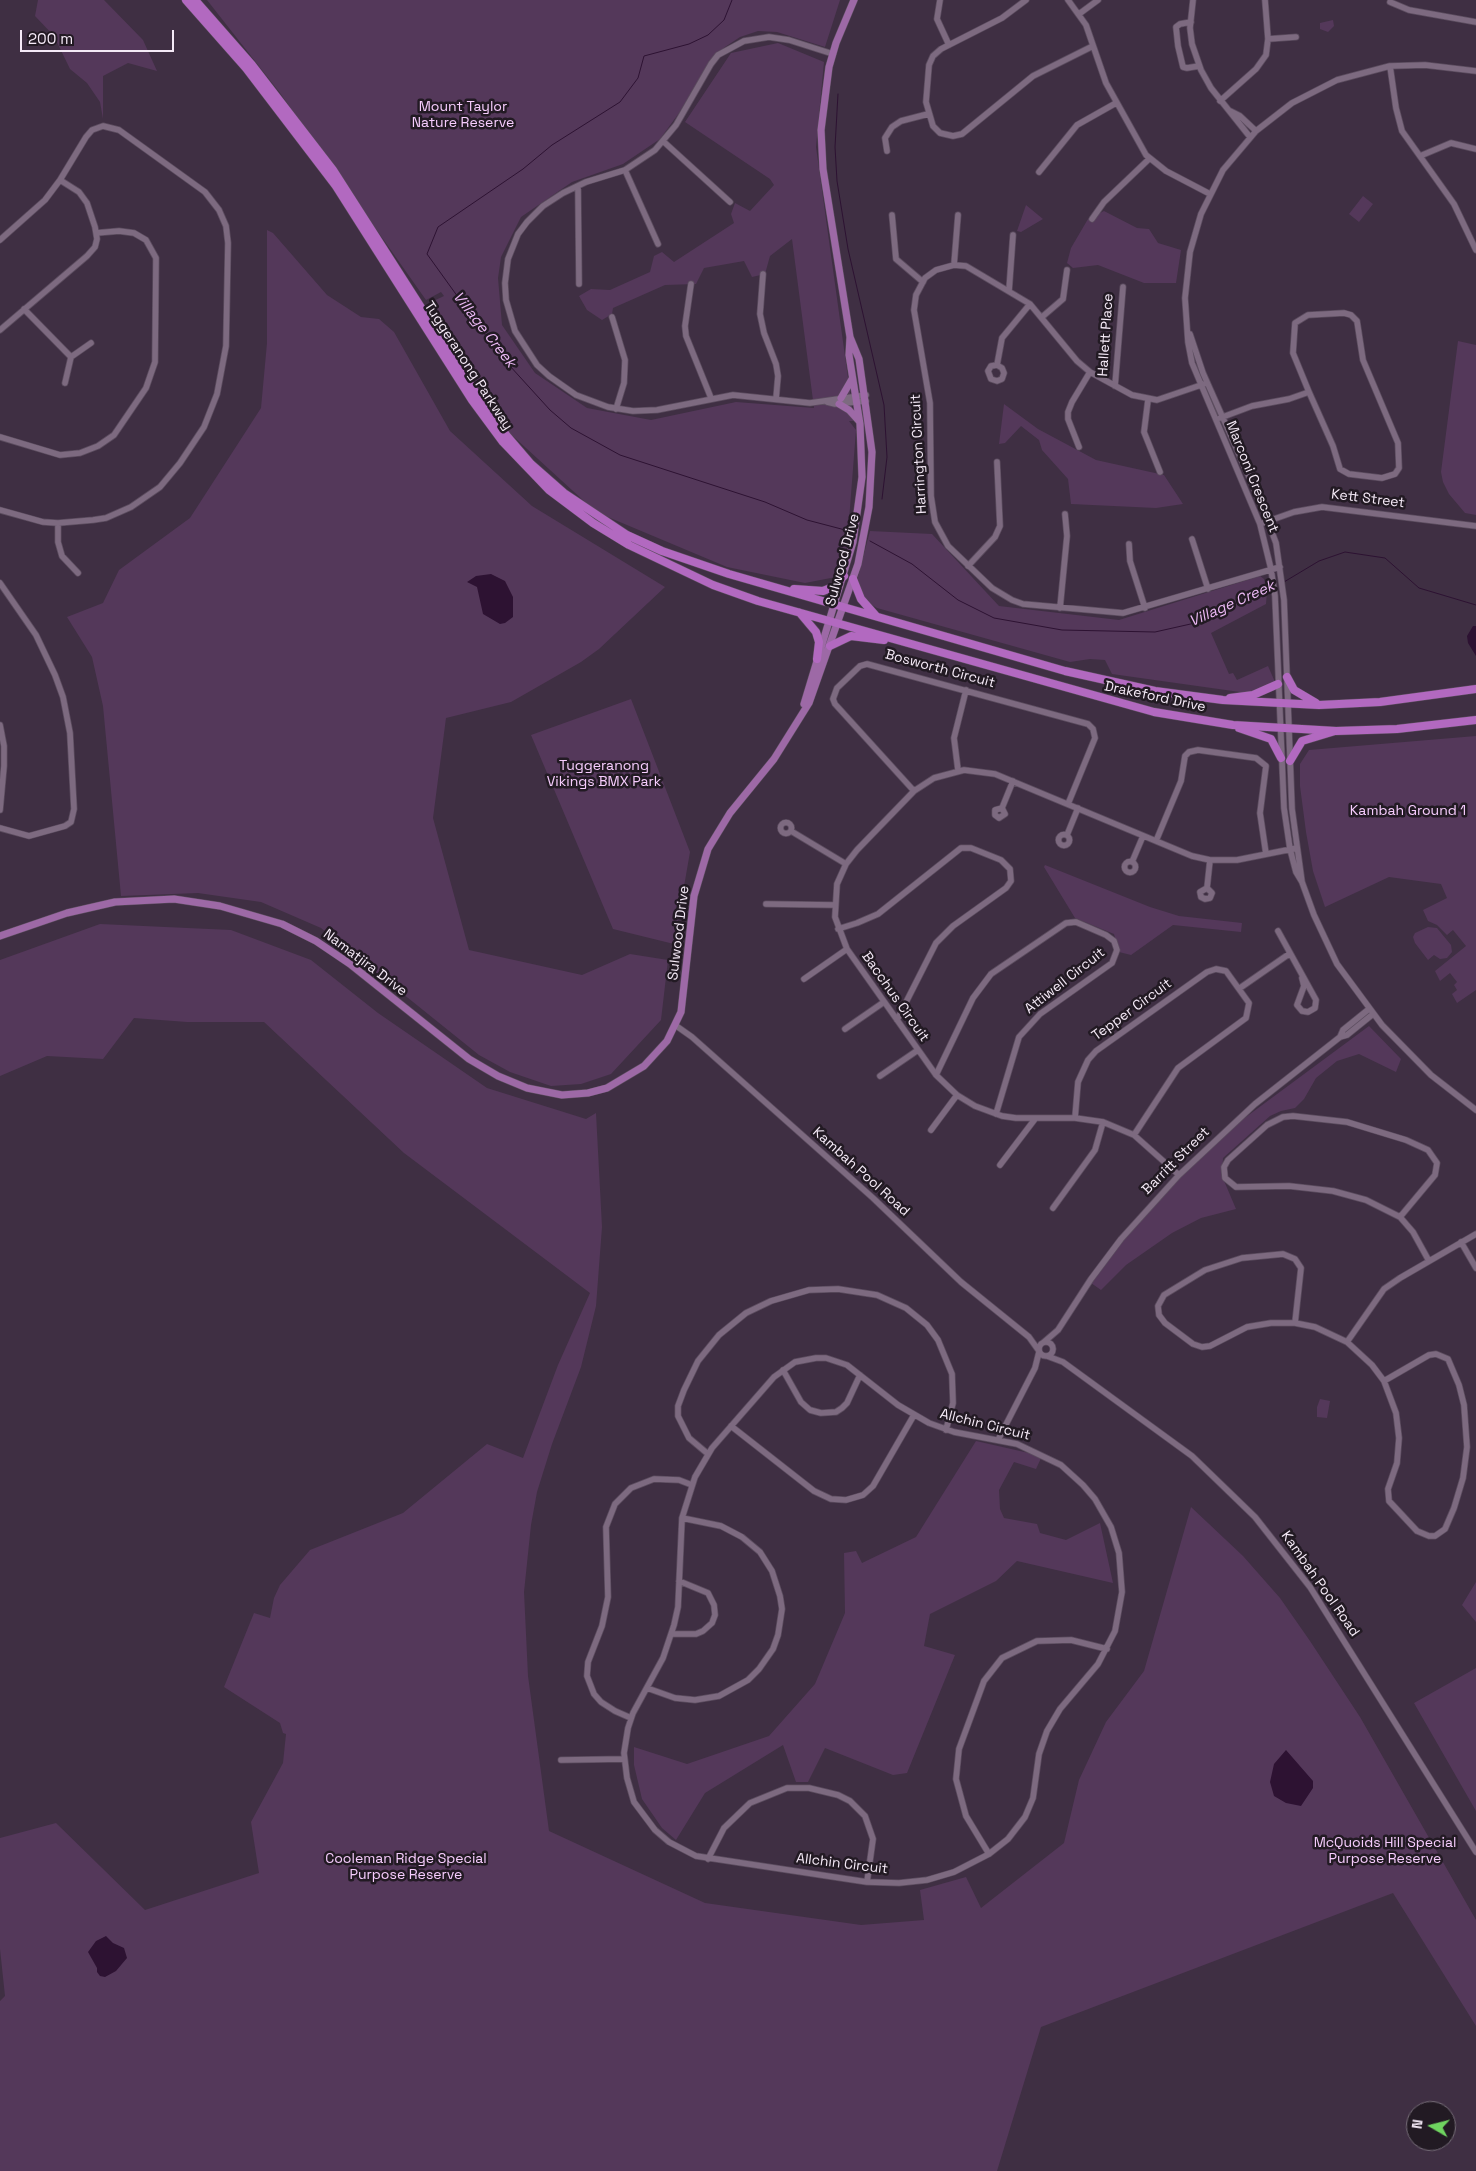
<!DOCTYPE html>
<html>
<head>
<meta charset="utf-8">
<style>
  body { margin:0 }
  #map { position:relative; width:1476px; height:2171px; overflow:hidden; background:#3f2f43; font-family:"Space Grotesk",sans-serif }
  canvas { display:block }
  .north { position:absolute; left:1406px; top:2101px; width:50px; height:50px; box-sizing:border-box; background:#221a23; border:1px solid #766d78; border-radius:50%; rotate:278deg; font-size:14px; font-weight:700; line-height:20px; text-align:center; color:#f5eaf7 }
  .north::after { content:''; display:block; margin:auto; width:18px; height:22px; background:#6fd360; clip-path:polygon(50% 0,100% 100%,50% 72%,0 100%) }
  .scale { position:absolute; left:20px; top:30px; width:154px; height:22px; box-sizing:border-box; border:2px solid #f5eaf7; border-top:0; padding-left:6px; font-size:15px; line-height:18px; white-space:nowrap; color:#f5eaf7; -webkit-text-stroke:4px #221a23; paint-order:stroke }
</style>
</head>
<body>
<div id="map">
<canvas width="1476" height="2171"></canvas>
<div class="north">N</div>
<div class="scale">200 m</div>
</div>
<script>
const ctx = document.querySelector('canvas').getContext('2d');
ctx.lineJoin = 'round';
function fill(path, color) { ctx.fillStyle = color; ctx.fill(path, 'evenodd'); }
const toPath = rows => new Path2D(rows.map(r => 'M' + r).join(''));
function stroke(path, color, width, dash) { ctx.strokeStyle = color; ctx.lineWidth = width; ctx.lineCap = dash ? 'butt' : 'round'; ctx.setLineDash(dash || []); ctx.stroke(path); }
function write(font, color, halo, rows, align = 'center') {
  ctx.font = font + ' "Space Grotesk",sans-serif'; ctx.lineWidth = 5; ctx.setLineDash([]); ctx.textBaseline = 'middle'; ctx.strokeStyle = halo; ctx.fillStyle = color; for (const [text, x, y, turn = 0] of rows) {
    ctx.save(); ctx.translate(x, y); ctx.rotate((+turn || 0) * Math.PI / 180); ctx.textAlign = isNaN(turn) ? turn : align; if (halo) ctx.strokeText(text, 0, 0); ctx.fillText(text, 0, 0); ctx.restore();
  }
}
const green = toPath([
  [38,0,104,0,143,40,157,71,128,63,103,76,103,119,100,102,87,83,70,69,54,36,35,16],
  [207,0,840,0,825,47,777,32,758,31,740,37,725,47,709,63,679,113,660,139,623,164,572,182,521,217,501,257,498,278,502,325,535,373,587,408,651,420,736,402,814,408,792,239,770,256,765,274,752,277,744,261,704,268,696,284,665,285,613,308,612,314,602,320,587,310,579,296,591,289,610,290,650,272,654,256,662,252,674,262,734,223,731,214,735,203,750,211,774,185,770,179,685,122,731,53,778,43,824,62,816,147,854,421,849,421,856,430,847,546,836,577,805,583,727,567,596,512,503,427,427,304,444,296,441,292,426,300,280,93],
  [1333,20,1334,26,1328,32,1320,29,1320,23],
  [1363,196,1373,204,1359,222,1349,214],
  [1026,205,1043,219,1021,232,1017,231],
  [1104,211,1137,228,1149,229,1158,243,1181,250,1176,283,1144,283,1098,265,1073,268,1067,263,1071,248,1088,219],
  [267,230,273,233,327,295,361,317,379,319,394,332,450,431,532,506,665,587,599,649,581,662,511,702,446,718,433,818,469,950,582,975,630,954,668,960,661,1020,611,1074,581,1084,551,1086,510,1072,479,1055,321,928,261,902,198,893,121,896,103,706,92,657,67,617,103,603,119,570,190,518,261,408,267,343],
  [1458,341,1476,345,1476,515,1465,513,1449,494,1443,482,1441,472],
  [1004,404,1038,429,1096,460,1164,475,1183,504,1156,508,1071,504,1068,479,1042,450,1039,440,1021,426,1005,443,999,444],
  [870,531,932,534,999,606,1119,620,1260,576,1264,579,1267,592,1266,604,1211,633,1229,674,1233,673,1237,680,1268,666,1275,682,1271,686,1247,693,1112,674,1105,660,1090,659,1070,662,877,608,864,600,857,580],
  [631,699,690,852,674,944,613,929,531,735],
  [1476,736,1476,990,1457,1003,1452,994,1457,990,1454,985,1457,982,1450,973,1440,981,1435,971,1466,946,1453,930,1447,935,1437,925,1428,921,1423,910,1447,898,1441,884,1389,877,1325,907,1313,871,1306,832,1300,786,1300,764,1309,750],
  [1045,865,1150,907,1179,916,1242,923,1241,932,1173,925,1131,955,1119,952,1114,934,1075,918,1044,867],
  [100,924,231,930,311,960,378,1013,487,1088,586,1119,596,1113,602,1227,596,1306,581,1367,552,1444,537,1492,531,1525,524,1592,528,1676,549,1831,705,1903,861,1925,924,1920,920,1890,966,1877,981,1908,1064,1843,1079,1780,1106,1722,1144,1671,1191,1507,1243,1556,1280,1598,1310,1641,1360,1717,1476,1920,1476,2026,1393,1893,1041,2027,997,2171,0,2171,0,2001,5,1996,0,1949,0,1838,56,1823,145,1910,259,1873,251,1822,283,1763,286,1734,283,1733,280,1723,224,1687,254,1613,270,1618,274,1598,280,1585,310,1550,403,1513,487,1444,523,1458,558,1365,590,1293,404,1153,264,1022,187,1022,134,1018,103,1059,47,1056,0,1076,0,960],
  [1428,927,1437,928,1451,945,1452,952,1447,958,1440,959,1434,955,1428,960,1415,943,1413,937,1415,933],
  [1369,1026,1401,1059,1396,1072,1359,1054,1337,1061,1316,1078,1304,1099,1295,1108,1281,1111,1270,1116,1223,1158,1222,1176,1236,1209,1201,1218,1172,1233,1126,1265,1101,1290,1091,1283,1128,1234,1181,1175,1223,1134],
  [1320,1399,1330,1401,1327,1418,1317,1417,1317,1407],
  [976,1441,1042,1456,1036,1469,1014,1462,999,1490,1000,1509,1004,1518,1037,1524,1040,1533,1066,1540,1100,1523,1113,1583,1017,1561,996,1581,930,1614,924,1646,955,1655,907,1773,893,1775,825,1748,808,1782,796,1782,783,1745,705,1793,676,1840,662,1828,642,1799,634,1765,634,1747,687,1764,769,1736,815,1684,845,1613,844,1553,856,1551,862,1563,916,1537],
  [1476,1582,1476,1622,1462,1605],
  [1476,1668,1476,1811,1414,1703]
]);
const water = toPath([
  [491,574,505,581,513,597,513,617,505,623,500,624,483,614,477,587,467,582,476,576],
  [1473,626,1476,626,1476,656,1468,643,1467,636],
  [1286,1750,1313,1781,1313,1788,1301,1806,1286,1803,1274,1796,1270,1782,1274,1764],
  [106,1936,113,1943,124,1948,127,1958,116,1971,105,1977,100,1976,97,1972,97,1968,88,1952,96,1941]
]);
const stream = toPath([
  [732,0,724,20,708,35,689,44,644,56,638,78,620,102,552,145,523,169,438,227,427,254,499,354,550,410,571,428,620,455,765,502,807,520,849,531],
  [838,94,835,147,837,181,848,249,884,405,887,457,882,499],
  [870,541,912,564,958,600,994,618,1062,630,1155,632,1195,623,1271,586],
  [1284,582,1319,561,1345,552,1385,558,1419,588,1476,605]
]);
const minor = toPath([
  [940,0,937,19,949,45],
  [1026,0,1002,18,941,49,933,56,929,65,926,102,933,126,940,133,953,136,962,134,1033,76,1093,46],
  [1068,0,1086,25,1106,83,1146,155,1166,171,1210,194],
  [1193,0,1190,28,1192,44,1201,70,1211,88,1250,137],
  [1390,2,1409,10,1476,22],
  [1079,14,1098,0],
  [1191,22,1180,24,1176,27,1178,46,1183,67,1187,68,1199,66],
  [1268,39,1296,37],
  [833,54,789,40,769,37,744,41,718,55,711,64,676,125,655,150,625,170,586,182,563,193,543,206,527,222,518,234,508,259,505,283,506,300,515,331,537,365,549,376,576,395,608,407,633,411,657,410,733,395,810,403,866,395],
  [1390,66,1396,108,1402,131,1454,204,1476,250],
  [1220,101,1256,69,1266,55,1268,39,1265,0],
  [1230,111,1240,116,1256,131],
  [664,142,730,202],
  [887,151,885,138,892,127,901,121,928,114],
  [1420,156,1451,143,1476,149],
  [625,170,658,244],
  [1039,172,1077,125,1116,103],
  [578,186,579,284],
  [892,215,896,259,923,282],
  [1092,219,1104,202,1149,159],
  [0,240,45,200,60,180,86,137,92,130,103,126,119,130,205,192,219,210,226,226,228,243,226,346,217,394,204,427,180,463,160,487,131,507,106,518,93,520,58,523,43,522,0,510],
  [954,265,958,215],
  [763,274,760,314,764,333,776,364,778,376,776,399],
  [691,284,685,326,686,336,711,398],
  [1009,291,1013,235],
  [24,309,71,357],
  [612,317,625,360,624,383,616,409],
  [1042,317,1063,299,1067,270],
  [0,330,87,256,95,247,97,239,95,227,87,203,79,192,60,180],
  [1190,334,1203,373,1262,506,1276,543,1284,600,1292,809,1302,882,1314,915,1337,964,1382,1025,1431,1075,1476,1110],
  [997,365,1002,368,1004,373,1002,379,997,381,991,379,988,371,991,366,997,365,1002,338,1030,304],
  [65,383,71,357,91,343],
  [1207,383,1157,400,1132,395,1090,372,1077,361,1030,304,966,266,954,265,936,270,925,278,916,295,914,310,930,403,931,496,935,522,948,546,992,588,1012,600,1023,604,1123,613,1280,567],
  [1115,386,1123,287],
  [1148,400,1144,432,1160,472],
  [827,402,835,404,866,401],
  [1220,418,1252,406,1289,399,1309,392,1293,353,1295,323,1308,315,1344,313,1351,315,1357,321,1363,360,1398,443,1399,468,1395,474,1382,478,1349,474,1340,469,1333,446,1309,392],
  [0,437,60,455,80,453,98,446,114,435,146,388,155,362,156,258,146,240,134,233,119,231,96,233],
  [1079,447,1068,419,1068,412,1072,402,1090,372],
  [58,523,58,542,62,556,78,573],
  [1260,524,1294,512,1322,507,1476,526],
  [1192,539,1208,589],
  [1129,544,1130,561,1145,608],
  [968,566,995,537,1000,526,997,462],
  [0,583,36,635,55,675,63,697,70,733,74,809,71,822,65,826,29,836,0,828],
  [1060,608,1067,536,1065,514],
  [0,725,4,746,4,766,0,810],
  [958,770,954,738,966,690],
  [914,791,835,704,833,699,837,688,860,666,867,664,1088,724,1093,729,1095,738,1068,804],
  [1002,808,995,810,995,815,999,818,1005,814,1002,808,1013,781],
  '780.5 828a5.5 5.5 0 1 1 11 0a5.5 5.5 0 1 1-11 0Z',
  [791,831,846,864],
  '1058.5 840a5.5 5.5 0 1 1 11 0a5.5 5.5 0 1 1-11 0Z',
  [1067,835,1078,808],
  [1156,841,1181,781,1185,756,1189,752,1198,750,1256,758,1266,766,1260,813,1266,854],
  '1124.5 867a5.5 5.5 0 1 1 11 0a5.5 5.5 0 1 1-11 0Z',
  [1132,862,1143,836],
  [1302,882,1296,872,1290,849,1284,808,1275,596,1271,569,1260,524,1192,363,1188,342,1185,298,1190,252,1201,214,1223,170,1256,131,1292,103,1337,80,1390,66,1425,65,1476,71],
  [1207,888,1200,892,1201,897,1205,899,1210,898,1212,893,1207,888,1210,860],
  [766,904,835,905],
  [838,929,857,923,878,914,961,848,971,848,1001,860,1010,869,1011,881,1006,888,953,926,936,943,897,1020],
  [1278,931,1316,1000,1315,1008,1308,1012,1302,1011,1297,1005,1304,986,1302,978],
  [804,979,847,949],
  [1240,988,1289,954],
  [675,1025,692,1037,873,1198,961,1282,1029,1337,1039,1351],
  [845,1029,884,1002],
  [1340,1037,1343,1030,1369,1009],
  [936,1075,973,998,991,974,1066,923,1076,922,1106,935,1114,941,1117,950,1112,963,1040,1014,1019,1037,996,1114],
  [880,1076,918,1050],
  [1075,1118,1078,1082,1088,1060,1096,1051,1207,972,1216,969,1226,971,1249,1003,1246,1018,1178,1068,1134,1135],
  [931,1130,957,1095],
  [1000,1165,1035,1119],
  [1179,1175,1134,1135,1103,1122,1075,1118,1016,1118,1002,1116,975,1106,957,1095,936,1075,847,949,835,917,837,884,846,864,857,850,914,791,934,778,964,770,995,774,1192,856,1210,860,1237,860,1297,848],
  [1053,1208,1095,1150,1103,1122],
  [1400,1217,1366,1200,1333,1191,1289,1186,1236,1187,1225,1178,1224,1167,1228,1160,1267,1125,1283,1117,1293,1116,1347,1122,1406,1140,1428,1150,1437,1163,1435,1175,1400,1217,1413,1232,1429,1261],
  [1461,1242,1476,1268],
  [1295,1323,1271,1323,1247,1327,1210,1346,1202,1347,1193,1344,1165,1323,1159,1315,1158,1306,1164,1295,1205,1270,1242,1258,1283,1254,1295,1259,1301,1268,1295,1323,1315,1327,1347,1342,1372,1365,1384,1381,1429,1355,1436,1354,1448,1359,1459,1385,1464,1405,1467,1447,1463,1478,1454,1508,1445,1529,1435,1536,1429,1536,1417,1531,1389,1501,1388,1489,1397,1463,1399,1438,1396,1413,1384,1381],
  '1039 1349a7 7 0 1 1 14 0a7 7 0 1 1-14 0Z',
  [1044,1342,1058,1330,1091,1279,1121,1239,1179,1175,1255,1104,1340,1037,1347,1035,1373,1014],
  [1347,1342,1384,1289,1400,1278,1476,1234],
  [1047,1356,1063,1362,1192,1456,1255,1517,1310,1587,1476,1852],
  [816,1358,826,1358,847,1365,898,1405,929,1423,954,1432,1017,1444,1061,1465,1083,1485,1095,1499,1111,1527,1119,1553,1122,1592,1115,1631,1098,1664,1060,1709,1047,1731,1039,1754,1033,1798,1025,1817,1008,1839,989,1854,954,1872,927,1880,899,1883,867,1882,696,1856,669,1842,655,1830,634,1802,627,1778,624,1753,628,1728,633,1713,663,1658,674,1625,678,1607,682,1518,695,1477,712,1448,774,1377,795,1362,816,1358],
  [783,1370,801,1402,810,1410,821,1413,836,1412,842,1408,847,1403,860,1375],
  [731,1426,814,1491,831,1499,846,1500,863,1495,873,1486,914,1415],
  [998,1440,1035,1368,1039,1352],
  [708,1454,689,1438,678,1416,678,1406,684,1390,698,1361,719,1335,746,1313,771,1301,809,1290,838,1289,877,1295,906,1308,927,1325,938,1340,952,1374,953,1403,946,1430],
  [672,1634,696,1634,703,1631,712,1623,715,1615,714,1605,708,1593,679,1581],
  [647,1688,675,1698,695,1700,719,1696,748,1680,759,1669,773,1649,778,1635,782,1609,780,1596,772,1571,760,1552,742,1537,721,1526,682,1518],
  [631,1718,615,1711,601,1702,594,1694,587,1676,588,1662,602,1626,608,1597,606,1527,615,1504,631,1488,654,1479,679,1480,692,1485],
  [561,1760,624,1759],
  [989,1854,966,1816,956,1779,959,1749,984,1681,1002,1658,1037,1641,1071,1640,1107,1649],
  [708,1859,724,1828,750,1803,787,1788,809,1788,838,1795,850,1801,865,1816,873,1839,867,1882]
]);
const major = toPath([
  [841,398,852,379],
  [839,404,849,410,859,421],
  [804,704,853,542,862,477,860,424,849,355,850,337,823,169,821,130,829,67,836,43,854,0],
  [0,936,67,913,115,902,174,899,220,906,282,924,316,941,350,964,469,1059,498,1076,527,1088,562,1095,588,1093,607,1088,644,1066,667,1041,681,1012,694,896,708,849,730,813,774,759,809,703,858,564,869,507,872,452,859,359,850,337]
]);
const highway = toPath([
  [186,0,246,68,336,186,472,400,503,442,549,490,593,523,629,545,713,585,758,601,1154,712,1233,725,1336,731,1397,729,1476,720],
  [195,0,252,65,333,170,477,395,507,436,531,464,564,493,627,535,662,551,729,574,1065,671,1155,691,1223,700,1319,705,1380,702,1476,689],
  [853,579,861,599,876,616],
  [794,589,823,591,833,587,844,576],
  [800,613,816,632,819,642,817,659],
  [830,646,851,636,884,640],
  [1287,677,1294,690,1316,703],
  [1230,698,1253,695,1278,684],
  [1239,728,1271,739,1281,758],
  [1290,761,1302,741,1335,731]
]);
const parkNames = [
  ["Mount Taylor",463,107],
  ["Nature Reserve",463,123],
  ["Tuggeranong",604,766],
  ["Vikings BMX Park",604,782],
  ["Kambah Ground 1",1408,811],
  ["McQuoids Hill Special",1385,1843],
  ["Purpose Reserve",1385,1859],
  ["Cooleman Ridge Special",406,1859],
  ["Purpose Reserve",406,1875]
];
const streetNames = [
  ["Hallett Place",1106,335,-86],
  ["Tuggeranong Parkway",468,366,57],
  ["Harrington Circuit",919,454,-93],
  ["Marconi Crescent",1252,477,68],
  ["Kett Street",1368,499,7],
  ["Sulwood Drive",843,560,-75],
  ["Bosworth Circuit",940,669,15],
  ["Drakeford Drive",1155,697,12],
  ["Sulwood Drive",679,933,-83],
  ["Namatjira Drive",365,963,37],
  ["Attiwell Circuit",1065,981,-38],
  ["Bacchus Circuit",895,997,55],
  ["Tepper Circuit",1132,1010,-36],
  ["Barritt Street",1176,1161,-45],
  ["Kambah Pool Road",861,1172,42],
  ["Allchin Circuit",985,1425,14],
  ["Kambah Pool Road",1320,1584,55],
  ["Allchin Circuit",842,1864,7]
];
const waterNames = [
  ["Village Creek",484,330,52],
  ["Village Creek",1232,604,-24]
];
fill(green, '#54385a');
fill(water, '#2d1232');
stroke(stream, '#2d1232', 1);
stroke(minor, '#5c4d5f', 7);
stroke(major, '#5c4d5f', 8);
stroke(highway, '#5c4d5f', 9);
stroke(minor, '#7d6a80', 5.5);
stroke(major, '#9d69a6', 7);
stroke(highway, '#b269c0', 8);
write('14px', '#f7cdfe', '#221a23', parkNames);
write('14px', '#f5eaf7', '#221a23', streetNames);
write('italic 15px', '#ecb9f5', '#221a23', waterNames);
</script>
</body>
</html>
